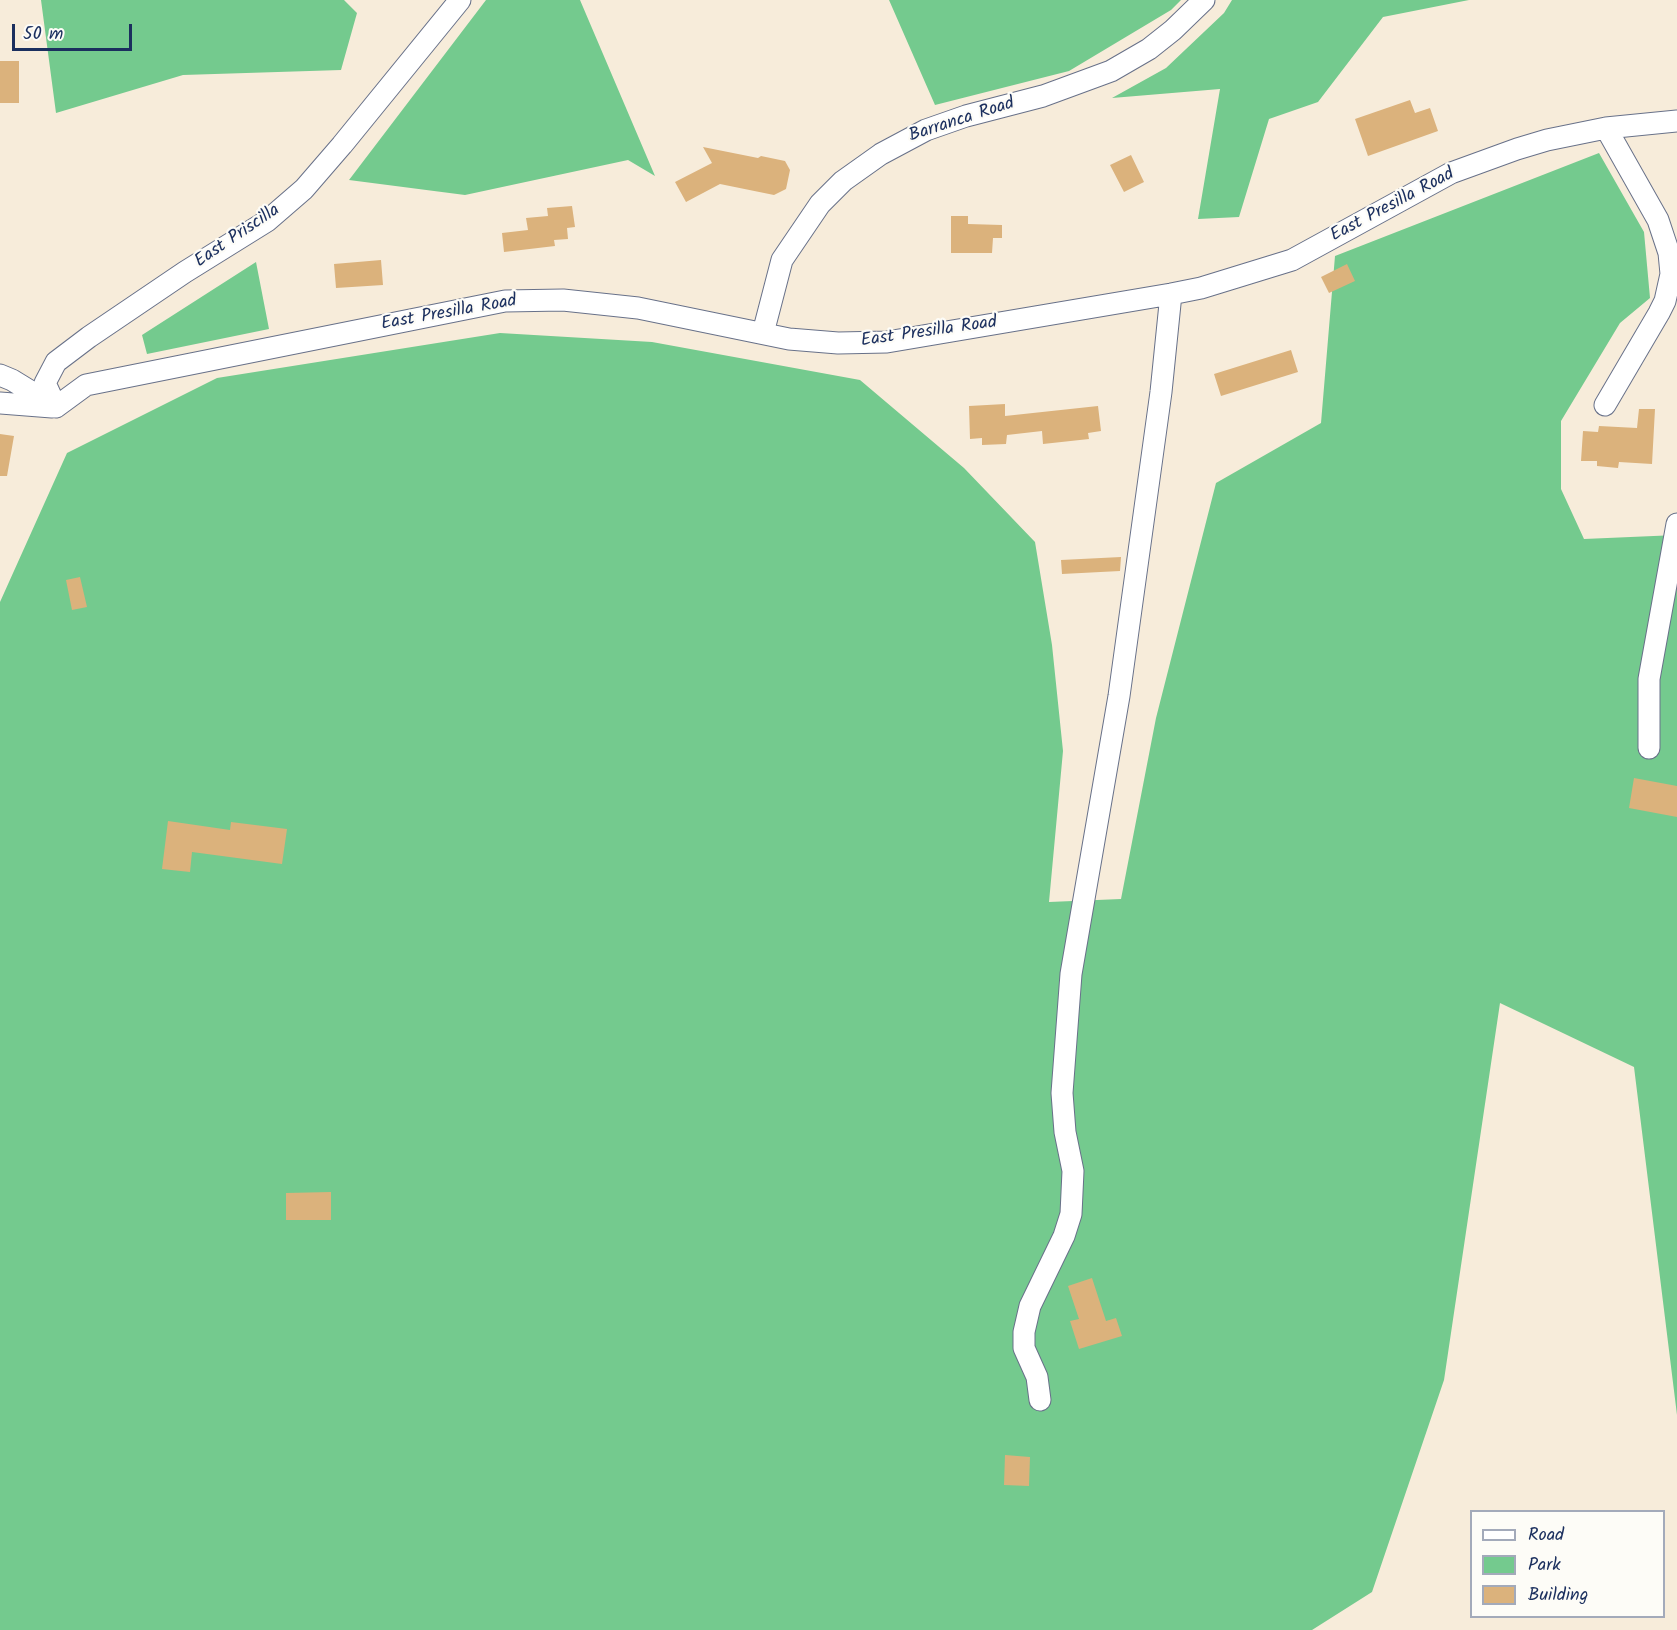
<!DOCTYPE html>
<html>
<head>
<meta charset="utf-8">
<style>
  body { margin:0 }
  #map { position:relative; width:1677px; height:1630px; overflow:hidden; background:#f7ecda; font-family:Kalam,sans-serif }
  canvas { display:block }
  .legend { position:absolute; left:1470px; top:1510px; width:195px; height:108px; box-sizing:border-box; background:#fdfcf7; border:2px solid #a3aaba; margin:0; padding:8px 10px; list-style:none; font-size:18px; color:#1b2f5e }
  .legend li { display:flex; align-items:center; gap:12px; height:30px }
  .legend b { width:30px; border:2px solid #a3aaba }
  .scale { position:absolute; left:12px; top:24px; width:120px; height:27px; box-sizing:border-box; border:3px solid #1b2f5e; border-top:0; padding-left:8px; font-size:18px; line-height:21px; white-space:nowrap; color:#1b2f5e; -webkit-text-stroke:4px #fdfcf7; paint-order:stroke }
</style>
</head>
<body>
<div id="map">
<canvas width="1677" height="1630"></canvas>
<ul class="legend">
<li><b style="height:8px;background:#fff"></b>Road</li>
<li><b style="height:16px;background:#74ca8e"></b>Park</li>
<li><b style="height:16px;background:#dbb27c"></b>Building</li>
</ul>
<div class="scale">50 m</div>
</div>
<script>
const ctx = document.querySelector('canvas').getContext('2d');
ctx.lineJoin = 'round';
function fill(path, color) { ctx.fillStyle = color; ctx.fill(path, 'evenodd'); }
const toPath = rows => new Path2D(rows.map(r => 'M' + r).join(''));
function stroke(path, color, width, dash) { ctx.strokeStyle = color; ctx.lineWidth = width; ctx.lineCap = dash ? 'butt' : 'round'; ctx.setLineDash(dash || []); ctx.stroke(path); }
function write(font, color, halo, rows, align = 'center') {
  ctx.font = font + ' Kalam,sans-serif'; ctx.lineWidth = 4.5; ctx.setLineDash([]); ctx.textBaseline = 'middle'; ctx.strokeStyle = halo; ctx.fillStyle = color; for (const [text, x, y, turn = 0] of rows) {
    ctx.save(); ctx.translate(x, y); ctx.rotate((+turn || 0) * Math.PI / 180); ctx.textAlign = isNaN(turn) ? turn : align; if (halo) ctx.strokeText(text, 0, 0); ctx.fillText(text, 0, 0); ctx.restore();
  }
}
const green = toPath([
  [41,0,344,0,357,13,341,70,183,75,56,113],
  [486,0,580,0,655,176,628,160,465,195,349,180],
  [889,0,1181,0,1171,10,1069,71,935,105],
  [1232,0,1469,0,1383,17,1318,102,1269,119,1239,217,1198,219,1220,89,1112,98,1166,68,1224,13],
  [1599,153,1644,232,1650,298,1620,323,1561,421,1561,489,1584,539,1677,535,1677,1415,1634,1067,1500,1003,1444,1380,1372,1592,1312,1630,0,1630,0,602,67,453,217,378,500,333,652,342,860,380,964,468,1035,542,1052,645,1063,751,1049,902,1121,899,1156,718,1216,483,1321,423,1335,256],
  [256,262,269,329,147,354,142,335]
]);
const building = toPath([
  [0,61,19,61,19,103,0,103],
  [1410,100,1415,113,1430,108,1438,131,1368,156,1355,119],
  [703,147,758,158,761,156,785,161,790,170,786,189,774,195,720,184,686,202,675,182,712,163],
  [1131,155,1144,182,1124,192,1110,165],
  [572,206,575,227,567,228,568,239,554,240,555,246,504,252,502,233,528,230,526,218,548,216,547,208],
  [951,216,968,216,968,224,1002,225,1002,238,993,238,992,253,951,253],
  [381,260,383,285,336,288,334,264],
  [1347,264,1355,281,1329,293,1321,277],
  [1291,350,1298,372,1221,396,1214,374],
  [1005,404,1005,416,1098,406,1101,431,1088,433,1089,439,1043,444,1042,431,1007,435,1006,444,982,445,982,438,970,439,969,406],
  [1639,409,1655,409,1652,464,1619,462,1618,468,1597,466,1597,461,1581,461,1583,431,1598,432,1599,426,1637,428],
  [0,434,14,436,7,476,0,476],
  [1121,557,1120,571,1062,574,1061,560],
  [80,577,87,607,72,610,66,580],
  [1634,778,1677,786,1677,817,1629,808],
  [168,821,230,830,231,822,287,829,282,864,192,852,190,872,162,869],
  [331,1192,331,1220,286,1220,286,1193],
  [1092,1278,1106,1321,1116,1318,1122,1336,1079,1349,1070,1321,1079,1319,1068,1286],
  [1005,1455,1030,1457,1029,1486,1004,1485]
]);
const minor = toPath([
  [763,333,782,260,820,204,843,181,881,154,926,130,966,116,1043,96,1111,71,1149,49,1173,30,1204,0],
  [0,375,12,380,56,407],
  [0,403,52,407],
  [1605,405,1659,313,1665,301,1671,274,1669,253,1658,220,1606,128],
  [56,407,86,385,505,301,563,300,638,308,789,339,838,343,887,342,1171,294,1201,288,1292,260,1451,173,1517,149,1547,140,1606,128,1677,121],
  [56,407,45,383,56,362,89,337,185,272,267,221,304,189,342,145,460,0],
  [1649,748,1649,679,1677,524],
  [1040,1400,1037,1377,1024,1348,1024,1332,1030,1306,1064,1236,1071,1214,1073,1171,1065,1132,1062,1093,1071,974,1119,696,1161,392,1171,294]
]);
const streetNames = [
  ["Barranca Road",962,121,-18],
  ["East Presilla Road",1393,206,-28],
  ["East Priscilla",238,237,-34],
  ["East Presilla Road",449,314,-10],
  ["East Presilla Road",929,333,-8]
];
fill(green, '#74ca8e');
fill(building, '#dbb27c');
stroke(minor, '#687189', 23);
stroke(minor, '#fff', 21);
write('18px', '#1b2f5e', '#fdfcf7', streetNames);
</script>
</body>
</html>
